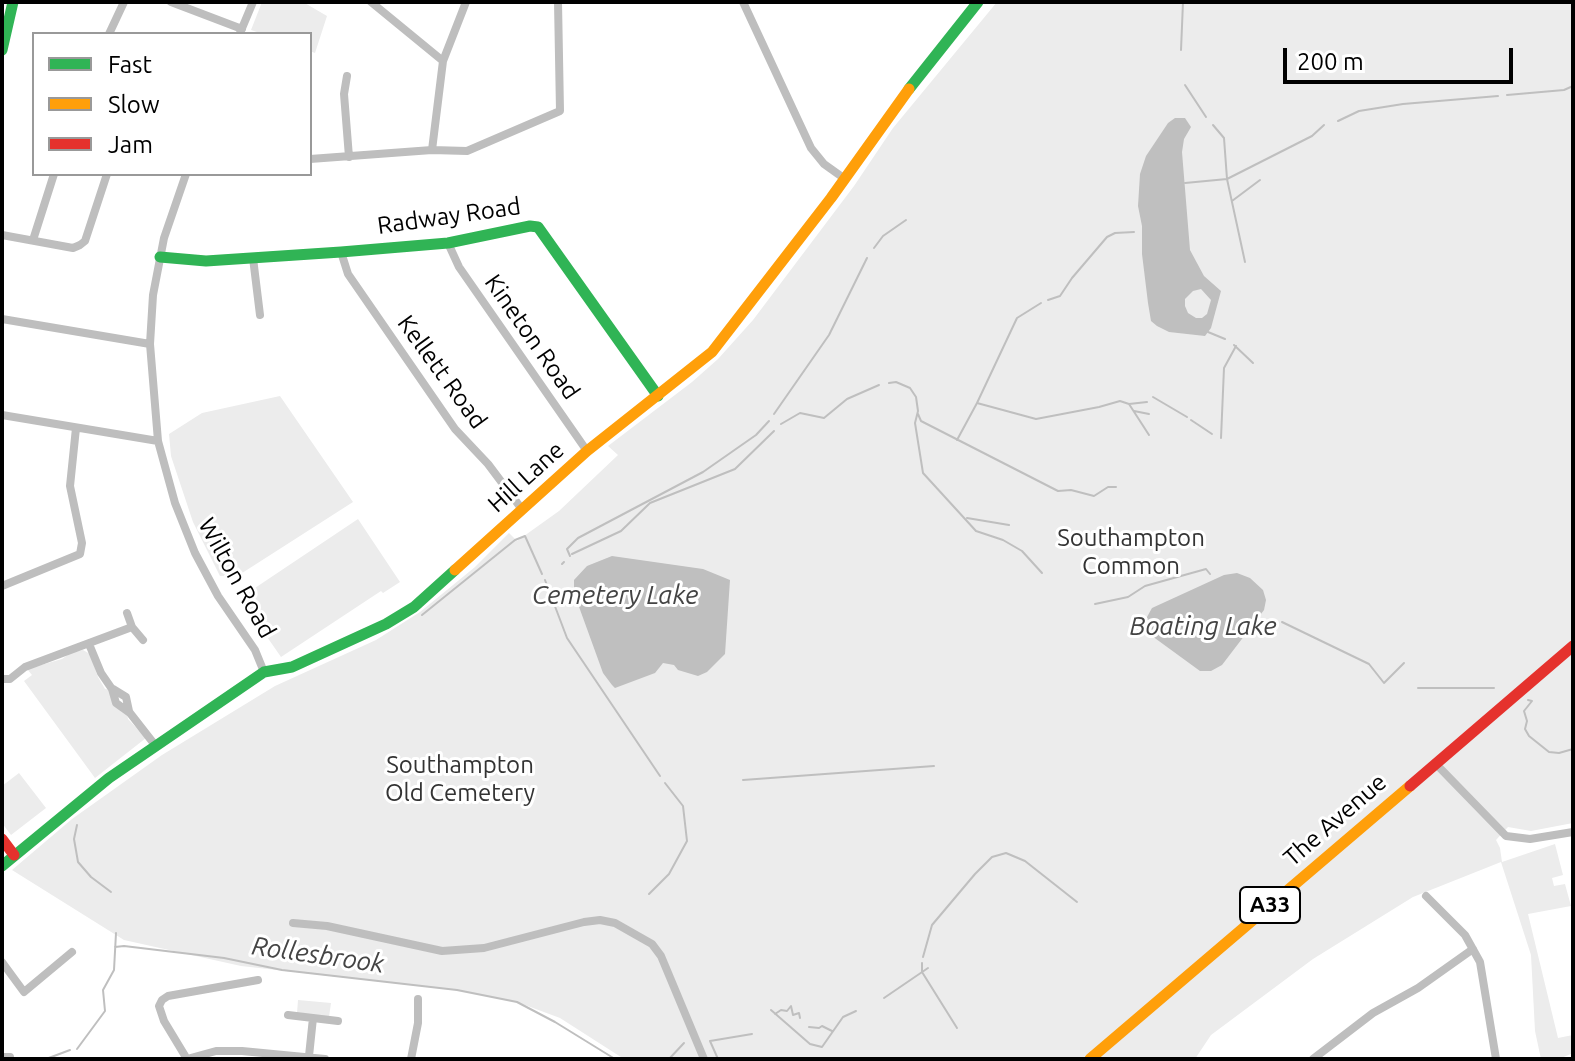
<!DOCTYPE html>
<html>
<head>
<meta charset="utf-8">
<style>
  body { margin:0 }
  #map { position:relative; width:1575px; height:1061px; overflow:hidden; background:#fff; font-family:Ubuntu,sans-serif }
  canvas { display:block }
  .frame { position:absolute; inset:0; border:4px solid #000; pointer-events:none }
  .legend { position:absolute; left:32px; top:32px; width:280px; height:144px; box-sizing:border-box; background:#fff; border:2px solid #999; margin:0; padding:10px 14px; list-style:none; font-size:24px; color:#000 }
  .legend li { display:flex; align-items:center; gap:16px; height:40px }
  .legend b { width:40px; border:2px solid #999 }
  .scale { position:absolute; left:1283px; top:48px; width:230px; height:36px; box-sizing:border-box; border:4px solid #000; border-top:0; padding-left:10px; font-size:24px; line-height:28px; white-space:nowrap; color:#000; -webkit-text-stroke:6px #fff; paint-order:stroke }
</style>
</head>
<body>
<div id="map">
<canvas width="1575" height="1061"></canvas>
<div class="frame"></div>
<ul class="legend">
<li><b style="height:10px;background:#30b455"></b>Fast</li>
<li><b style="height:10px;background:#ff9f0a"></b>Slow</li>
<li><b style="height:10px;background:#e5322d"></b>Jam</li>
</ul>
<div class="scale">200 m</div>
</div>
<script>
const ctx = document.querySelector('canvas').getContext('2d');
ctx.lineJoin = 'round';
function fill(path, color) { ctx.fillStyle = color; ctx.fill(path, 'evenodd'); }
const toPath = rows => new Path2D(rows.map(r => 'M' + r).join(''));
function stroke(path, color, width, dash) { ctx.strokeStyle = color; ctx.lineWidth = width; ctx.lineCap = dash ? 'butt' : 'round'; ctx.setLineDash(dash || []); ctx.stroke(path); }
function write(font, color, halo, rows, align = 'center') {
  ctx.font = font + ' Ubuntu,sans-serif'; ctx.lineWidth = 6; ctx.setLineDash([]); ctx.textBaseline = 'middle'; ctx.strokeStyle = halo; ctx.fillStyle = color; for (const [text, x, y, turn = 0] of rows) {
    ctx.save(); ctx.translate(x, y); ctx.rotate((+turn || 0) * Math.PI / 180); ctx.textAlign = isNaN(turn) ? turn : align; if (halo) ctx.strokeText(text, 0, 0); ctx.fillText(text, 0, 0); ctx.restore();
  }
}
const green = toPath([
  [262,2,303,2,327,16,315,53,310,51,310,34,263,34,251,30],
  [997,2,1573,2,1573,823,1531,831,1508,827,1496,840,1500,848,1502,862,1555,844,1563,875,1552,878,1554,886,1565,884,1571,906,1528,914,1558,1038,1573,1035,1573,1053,1559,1059,1541,1059,1535,1031,1531,955,1501,862,1413,897,1313,959,1211,1035,1195,1059,624,1059,560,1018,517,1002,457,990,241,966,124,940,12,870,72,819,162,755,275,686,376,640,420,612,475,567,509,533,517,541,559,511,618,455,608,446,692,382,718,359,753,320,854,186,893,128],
  [280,396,353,502,239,575,220,576,193,522,171,456,169,434,202,413],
  [358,519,400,582,383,593,381,591,281,657,240,598],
  [83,650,90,654,98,677,105,689,110,690,127,713,128,719,146,738,95,778,24,681,32,675,27,669,62,659,72,652],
  [19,773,46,808,11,835,2,823,2,786],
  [298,1000,331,1003,329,1017,297,1013]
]);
const water = toPath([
  [1175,118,1185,118,1191,127,1184,139,1182,152,1190,250,1204,276,1221,291,1211,328,1205,336,1169,332,1157,326,1151,321,1148,303,1142,254,1142,226,1138,206,1140,174,1146,156,1168,123],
  [1201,289,1211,300,1207,314,1202,318,1196,318,1188,313,1185,306,1185,299,1193,291],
  [612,556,703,569,730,580,725,654,707,672,698,676,678,670,674,665,663,663,655,673,615,688,612,685,603,673,574,593,574,580,587,566],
  [1237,573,1250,578,1263,590,1266,600,1264,610,1222,665,1211,671,1200,671,1152,636,1147,628,1147,617,1152,608,1224,575]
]);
const stream = toPath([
  [1181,50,1183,2],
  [1185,85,1206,117],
  [1507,95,1564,90,1573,86],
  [1338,121,1359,111,1403,104,1498,96],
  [1213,125,1224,138,1227,179,1245,262],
  [1185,183,1227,179,1312,136,1324,125],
  [1232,201,1260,180],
  [874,248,883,236,906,220],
  [1048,300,1060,296,1072,278,1107,237,1115,233,1134,232],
  [1208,332,1225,339],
  [1234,345,1253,363],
  [889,383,896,382,910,388,916,397,918,411,915,423,923,473,976,531,1003,540,1022,551,1042,573],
  [1153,397,1187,417],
  [977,403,1017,318,1041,303],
  [1129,404,1147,402],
  [1134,411,1149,414],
  [774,414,829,335,867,258],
  [918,414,921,421,1058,491,1071,490,1094,496,1108,487,1116,487],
  [1191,420,1212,434],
  [781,424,800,413,824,418,847,399,879,385],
  [1221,438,1224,368,1236,346],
  [957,440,977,403,1036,419,1099,407,1120,401,1129,404,1149,435],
  [967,518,1009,525],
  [572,554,621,531,650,503,735,469,774,431],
  [570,556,567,549,578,538,703,472,756,435,769,421],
  [562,564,564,562],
  [545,580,567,638,660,776],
  [1095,604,1128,597,1145,586,1206,569,1210,574],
  [422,615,515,540,525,536,542,574],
  [1282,622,1369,664,1384,683,1404,663],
  [1418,688,1494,688],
  [1528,700,1532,701,1524,711,1527,721,1525,729,1529,736,1549,752,1559,753,1573,749],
  [743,780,934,766],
  [77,825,74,839,78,862,91,877,111,892],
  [649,894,669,874,687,841,683,806,665,783],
  [115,947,124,946,224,958,282,970,457,990,517,1002,555,1022,615,1059],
  [923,957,932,925,975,874,992,857,1006,853,1025,861,1077,902],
  [922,963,922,972,957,1028],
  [884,998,928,968],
  [771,1010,810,1044,822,1047,843,1017,856,1011],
  [775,1014,781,1010,787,1011,791,1006,793,1015,799,1013,800,1018],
  [809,1027,819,1028,822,1026,832,1031],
  [77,1049,105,1011,103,990,114,970,116,933],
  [46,1059,70,1050],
  [669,1059,684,1043],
  [718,1059,710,1041,752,1034]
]);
const street = toPath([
  [171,2,242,29],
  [371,2,443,61],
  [743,2,811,148,824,164,845,179],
  [240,33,253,2],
  [109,34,124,2],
  [347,76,344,94,349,157],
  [432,150,443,61,466,2],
  [310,159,432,150,467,151,560,111,558,2],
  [186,174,164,238,153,295,150,344,158,441,175,503,195,553,218,596,255,650,264,672],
  [2,235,73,248,80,245,85,241,107,174],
  [33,240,54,174],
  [448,243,459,267,587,451],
  [341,252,348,274,455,429,488,464,521,508],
  [253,258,260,315],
  [2,319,150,344],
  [2,415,158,441],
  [2,586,80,554,82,543,70,486,76,428],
  [127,613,132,627,143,640],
  [89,644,101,673,112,689,116,703,130,713,155,745],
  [2,679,10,679,25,667,132,627],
  [113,689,126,697,129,711],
  [1435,763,1506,836,1530,839,1573,832],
  [1426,896,1465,935,1480,962,1496,1059],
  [293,923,327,926,442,951,484,948,584,922,600,920,615,923,652,944,661,956,704,1059],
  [2,962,24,992,72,952],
  [288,1015,338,1021],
  [309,1056,313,1018],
  [2,1057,10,1057],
  [187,1059,164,1021,159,1006,162,1000,168,996,258,980],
  [187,1059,216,1051,242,1051,325,1059],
  [411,1059,418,1023,418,999],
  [1313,1059,1373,1013,1418,988,1473,949]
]);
const fast = toPath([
  [2,50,13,2],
  [909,89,978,2],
  [160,257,206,261,341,252,448,243,530,226,538,227,658,396],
  [2,866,109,778,264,672,292,667,386,624,414,607,455,570]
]);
const slow = toPath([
  [455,570,587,451,712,352,831,198,909,89],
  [1090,1059,1410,786]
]);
const jam = toPath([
  [1410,786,1573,646],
  [2,839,14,855]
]);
const shields = [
  [1270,905,60]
];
const shieldNames = [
  ["A33",1270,905]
];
const streetNames = [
  ["Radway Road",449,216,-8],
  ["Kineton Road",532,337,55],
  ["Kellett Road",442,372,54],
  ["Hill Lane",526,477,-42],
  ["Wilton Road",237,578,61],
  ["The Avenue",1335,820,-41]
];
const parkNames = [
  ["Southampton",1131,538],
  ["Common",1131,566],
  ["Southampton",460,765],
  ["Old Cemetery",460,793]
];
const waterNames = [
  ["Cemetery Lake",615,595],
  ["Boating Lake",1203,626],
  ["Rollesbrook",318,955,8]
];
fill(green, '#ececec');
fill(water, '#bfbfbf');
stroke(stream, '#bfbfbf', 2);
stroke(street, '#bebebe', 8);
stroke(fast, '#30b455', 11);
stroke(slow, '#ff9f0a', 11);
stroke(jam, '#e5322d', 11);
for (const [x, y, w] of shields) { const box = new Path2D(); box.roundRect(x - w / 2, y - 18, w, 36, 6); ctx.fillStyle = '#fff'; ctx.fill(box); stroke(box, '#000', 2); }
write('bold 22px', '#000', null, shieldNames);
write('24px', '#000', '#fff', streetNames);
write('24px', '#333', '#fff', parkNames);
write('italic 26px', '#444', '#fff', waterNames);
</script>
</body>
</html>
